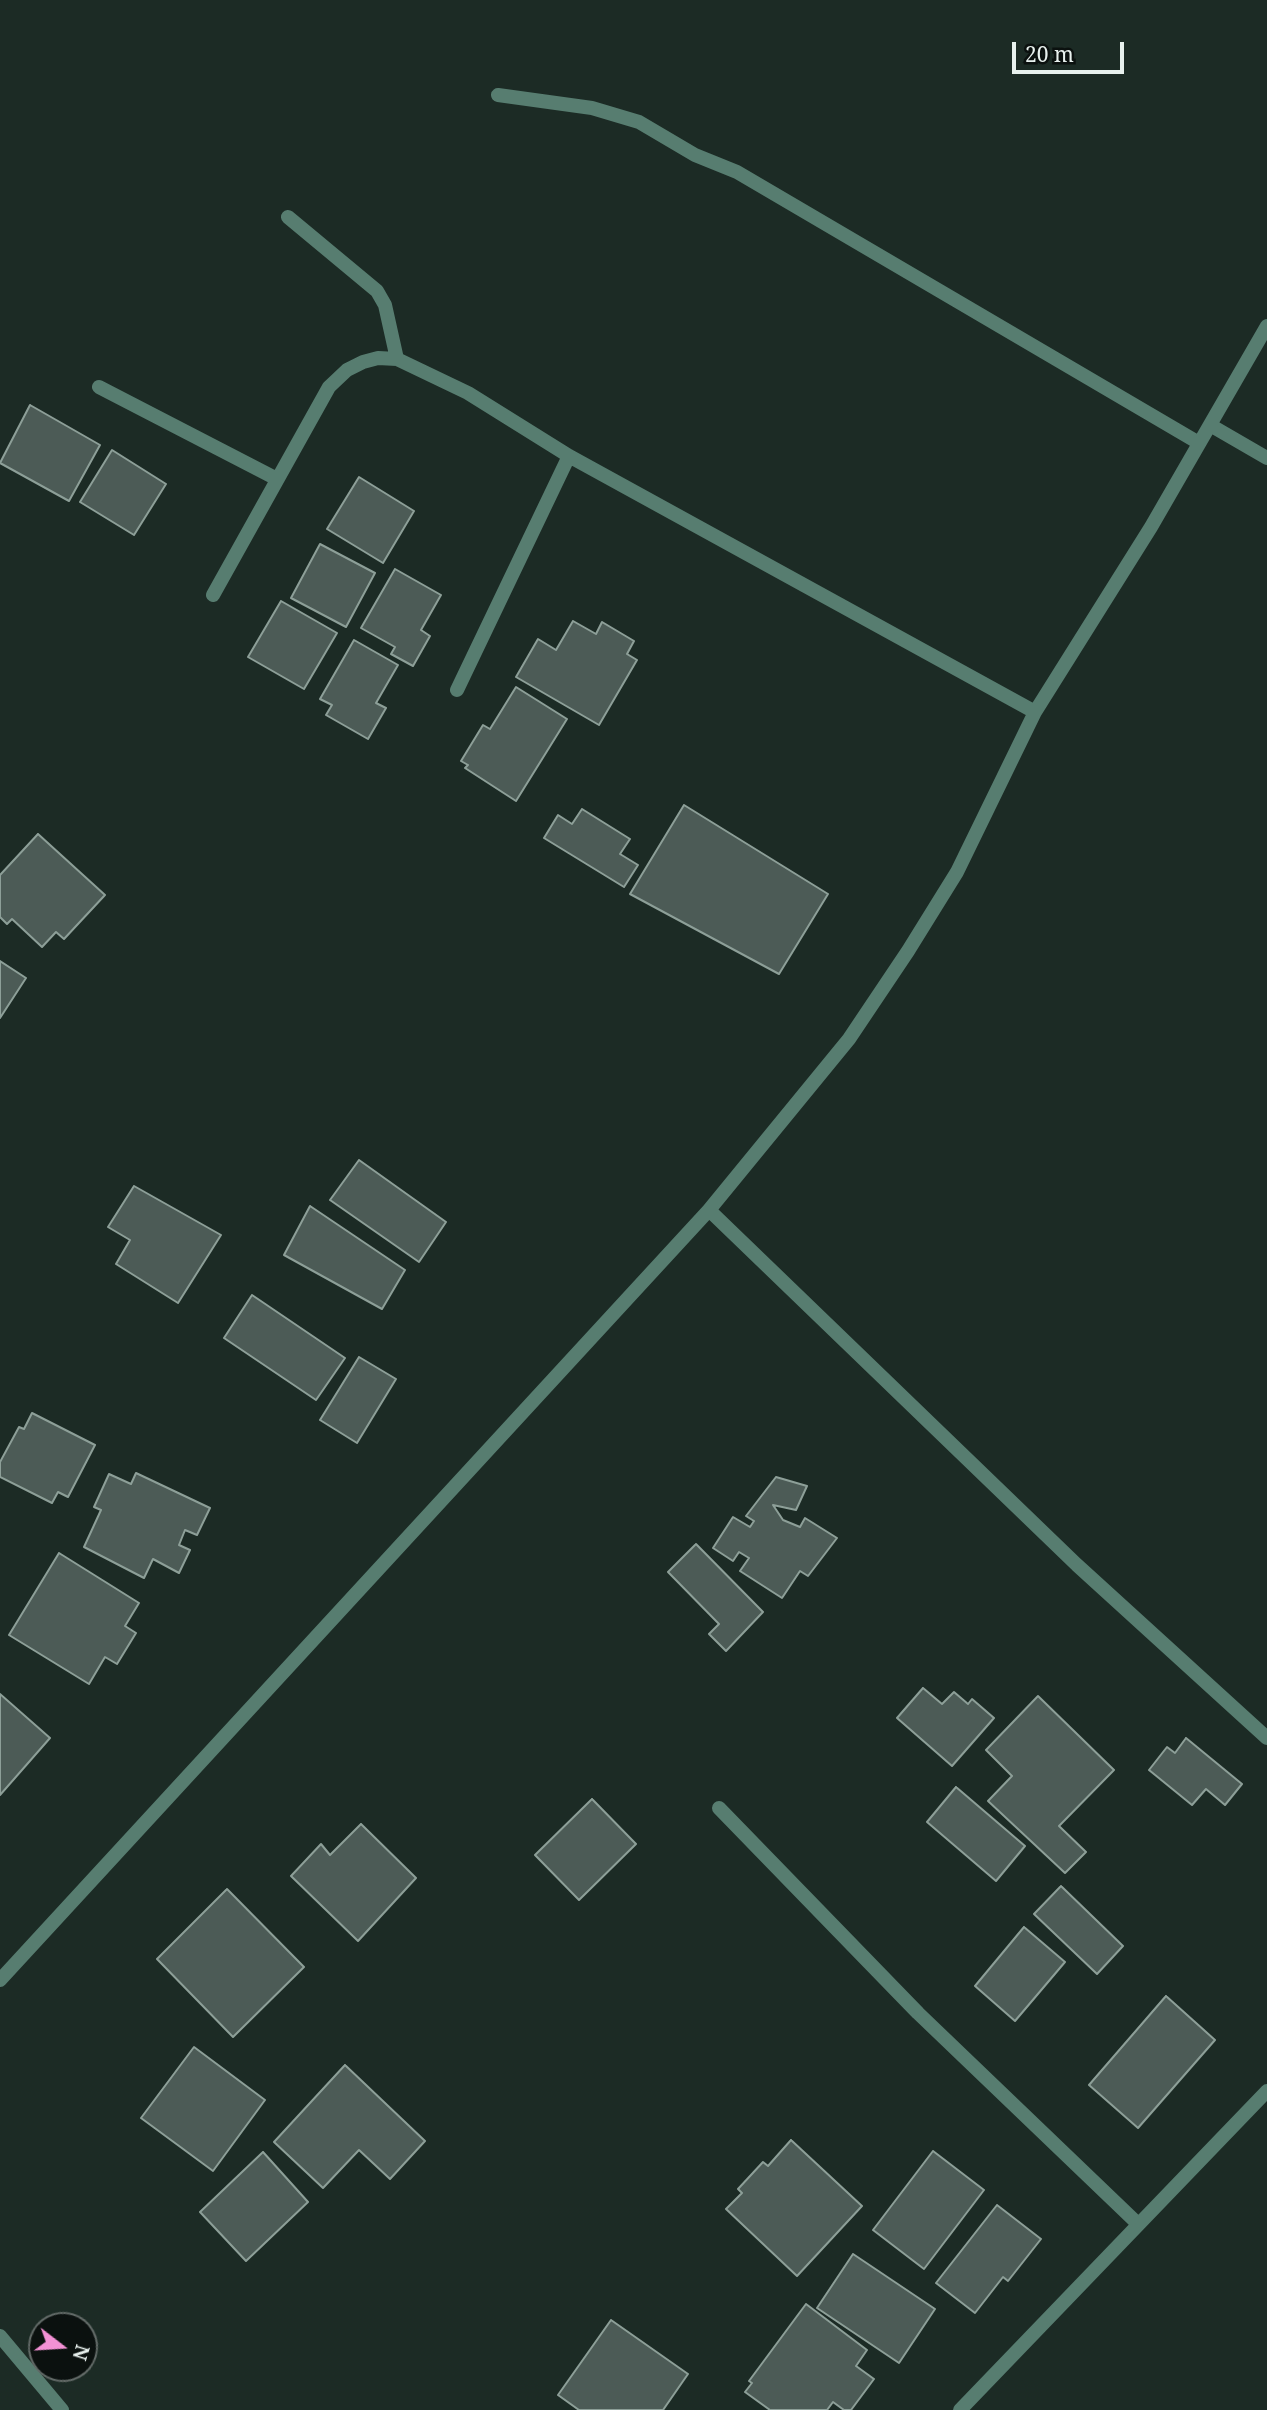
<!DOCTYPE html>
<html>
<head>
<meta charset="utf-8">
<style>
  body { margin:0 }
  #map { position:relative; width:1267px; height:2410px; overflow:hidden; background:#1c2b25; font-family:"Noto Serif",serif }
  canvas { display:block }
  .north { position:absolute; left:28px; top:2312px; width:70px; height:70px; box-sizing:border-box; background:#0b110f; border:2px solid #636b68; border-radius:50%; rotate:107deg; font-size:19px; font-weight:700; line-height:28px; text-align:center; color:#e8f1ee }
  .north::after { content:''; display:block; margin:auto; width:24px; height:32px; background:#f391d5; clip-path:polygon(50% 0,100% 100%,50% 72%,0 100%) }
  .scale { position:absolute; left:1012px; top:42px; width:112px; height:32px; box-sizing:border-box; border:4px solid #e8f1ee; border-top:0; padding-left:9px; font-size:21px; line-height:24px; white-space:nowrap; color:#e8f1ee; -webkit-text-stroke:5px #0b110f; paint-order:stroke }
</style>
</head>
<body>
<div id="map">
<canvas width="1267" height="2410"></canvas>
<div class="north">N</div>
<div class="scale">20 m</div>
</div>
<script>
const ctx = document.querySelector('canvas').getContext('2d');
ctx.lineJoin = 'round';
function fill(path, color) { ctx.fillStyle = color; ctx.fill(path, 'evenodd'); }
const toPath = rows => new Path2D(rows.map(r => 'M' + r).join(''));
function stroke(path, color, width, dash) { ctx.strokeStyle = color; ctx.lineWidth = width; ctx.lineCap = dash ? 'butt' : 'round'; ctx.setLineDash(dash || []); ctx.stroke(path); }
const building = toPath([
  [30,405,100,445,69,501,0,463,30,405],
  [112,450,166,484,134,535,80,502,112,450],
  [359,477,414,511,383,563,327,529,359,477],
  [320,544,375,573,346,627,291,598,320,544],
  [395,569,441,595,421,630,430,636,413,666,391,654,395,647,361,628,395,569],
  [281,601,337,633,304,689,248,657,281,601],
  [573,621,596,634,602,622,634,641,627,654,637,660,599,725,516,677,538,639,556,650,573,621],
  [354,640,398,665,376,703,386,708,368,739,326,715,332,705,320,699,354,640],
  [516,687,567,719,516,801,465,768,468,765,461,761,483,725,490,729,516,687],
  [684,805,828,894,779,974,630,894,684,805],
  [582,809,630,839,620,854,638,865,624,887,544,838,558,815,572,824,582,809],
  [38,834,105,895,64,939,56,932,42,947,12,919,7,924,0,917,0,875,38,834],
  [0,961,26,978,0,1018,0,961],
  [359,1160,446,1222,419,1262,330,1200,359,1160],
  [134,1186,221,1235,178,1303,116,1264,130,1240,108,1227,134,1186],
  [310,1206,405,1270,382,1309,284,1255,310,1206],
  [252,1295,345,1358,316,1400,224,1338,252,1295],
  [359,1357,396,1379,357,1443,320,1420,359,1357],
  [32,1413,95,1445,68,1497,58,1492,52,1503,0,1477,0,1462,19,1427,24,1429,32,1413],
  [136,1473,210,1508,197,1535,185,1530,179,1545,190,1550,179,1573,153,1559,144,1578,84,1547,101,1510,94,1507,109,1474,131,1484,136,1473],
  [776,1477,807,1486,796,1510,773,1505,783,1520,800,1527,805,1518,837,1538,808,1576,800,1571,782,1598,740,1571,749,1558,739,1552,733,1561,713,1548,733,1517,750,1527,754,1521,746,1516,776,1477],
  [696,1544,763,1612,726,1651,709,1634,719,1624,668,1572,696,1544],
  [59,1553,139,1603,125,1626,136,1633,117,1664,105,1657,89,1684,9,1635,59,1553],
  [923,1688,942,1704,954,1692,968,1704,972,1699,994,1718,952,1766,897,1718,923,1688],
  [0,1694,50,1738,0,1795,0,1694],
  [1038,1696,1114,1770,1059,1826,1086,1852,1065,1873,988,1801,1012,1776,986,1750,1038,1696],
  [1186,1738,1242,1784,1225,1805,1206,1789,1192,1805,1149,1770,1167,1747,1175,1753,1186,1738],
  [956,1787,1025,1846,996,1881,927,1822,956,1787],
  [592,1799,636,1844,579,1900,535,1855,592,1799],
  [361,1824,416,1878,358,1941,291,1876,321,1844,330,1855,361,1824],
  [1061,1886,1123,1946,1097,1974,1034,1914,1061,1886],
  [227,1889,304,1967,233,2037,157,1959,227,1889],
  [1024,1927,1065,1962,1015,2021,975,1986,1024,1927],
  [1166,1996,1215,2040,1138,2128,1089,2085,1166,1996],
  [194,2047,265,2100,213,2171,141,2118,194,2047],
  [345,2065,425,2141,390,2179,359,2150,323,2188,274,2142,345,2065],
  [791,2140,862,2206,797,2276,726,2209,742,2193,738,2189,763,2162,768,2166,791,2140],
  [933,2151,984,2190,924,2269,873,2230,933,2151],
  [263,2152,308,2202,246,2261,200,2212,263,2152],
  [997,2205,1041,2239,1008,2281,1003,2277,975,2313,936,2283,997,2205],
  [853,2254,935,2309,899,2363,817,2308,853,2254],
  [806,2304,867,2350,856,2366,874,2379,851,2410,844,2410,833,2402,827,2410,770,2410,745,2392,752,2383,749,2381,806,2304],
  [611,2320,688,2374,663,2410,579,2410,558,2395,611,2320]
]);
const minor = toPath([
  [498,95,592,108,639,122,695,155,737,172,1199,443],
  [288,217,377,291,385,305,397,359],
  [1267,326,1151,527,1035,712,957,872,908,951,849,1039,709,1210,1077,1565,1267,1738],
  [99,387,277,479],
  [1210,425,1267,458],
  [213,595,329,387,347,370,363,362,378,358,397,359,468,393,569,456,1035,712],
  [457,690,569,456],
  [719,1808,918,2013,1137,2223],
  [0,1980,709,1210],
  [0,2336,62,2410],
  [960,2410,1267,2091]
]);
fill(building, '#4c5b56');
stroke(building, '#8d9f98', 2);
stroke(minor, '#577d70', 14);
</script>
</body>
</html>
